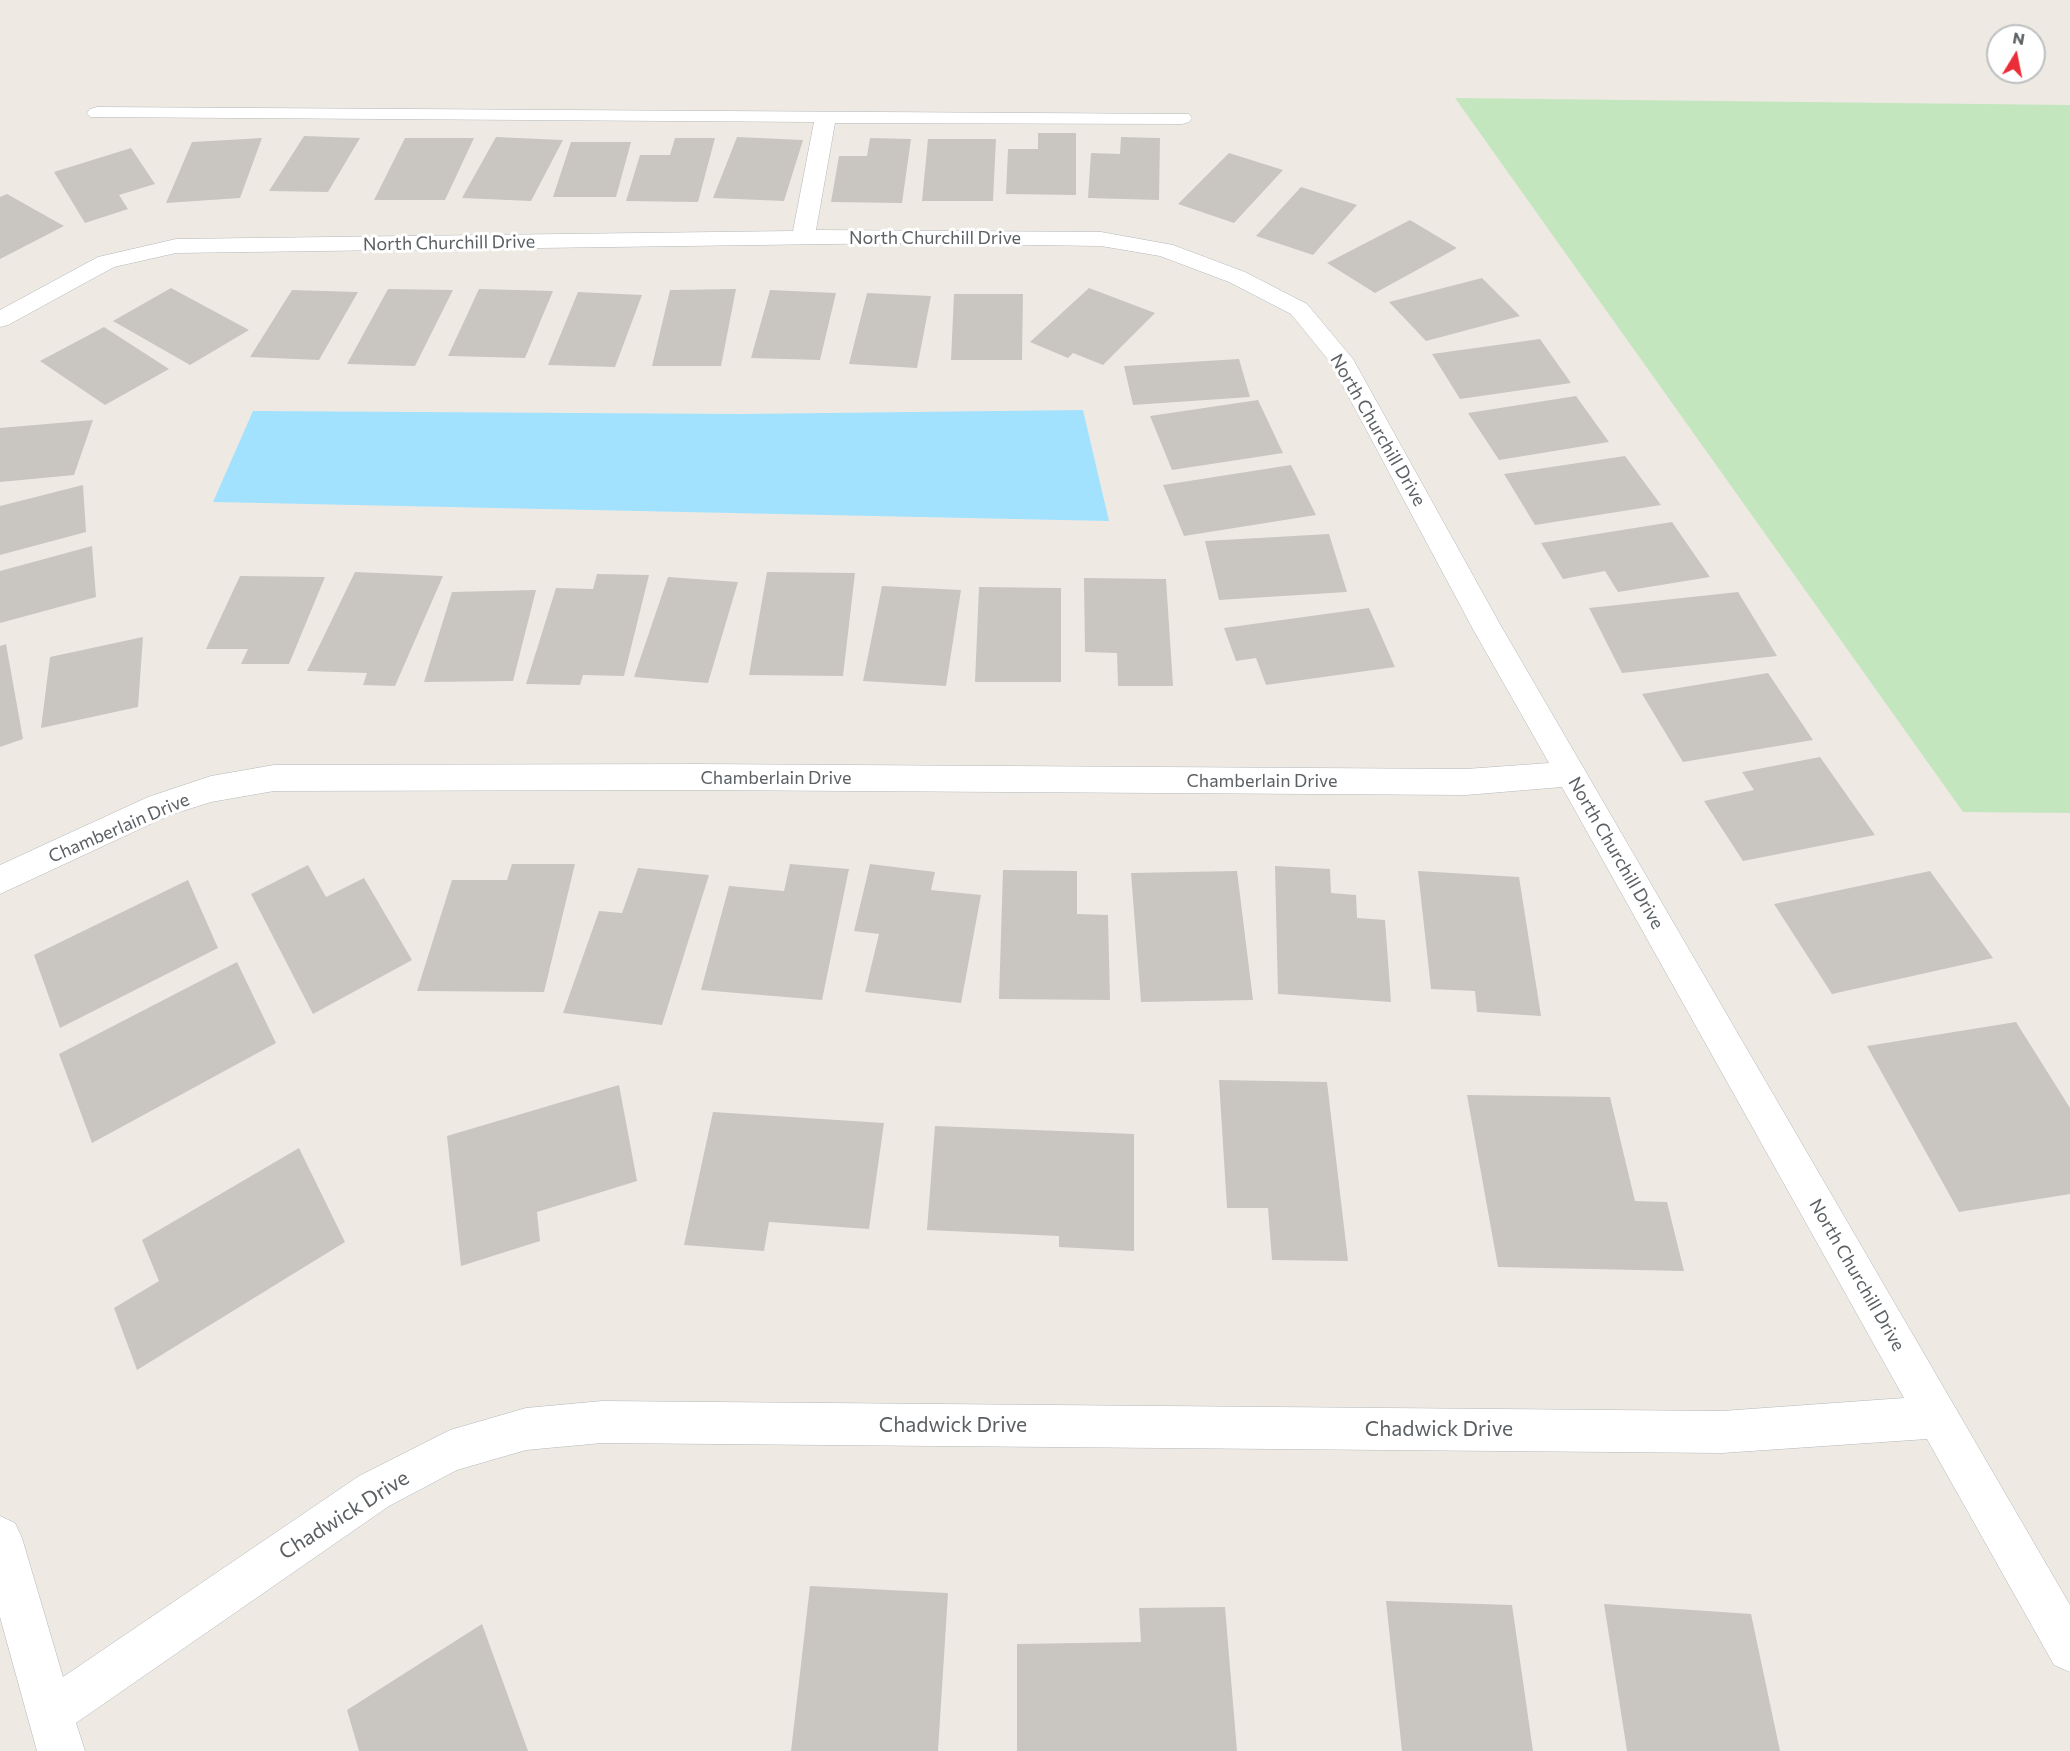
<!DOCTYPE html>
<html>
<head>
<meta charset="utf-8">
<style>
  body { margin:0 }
  #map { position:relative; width:2070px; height:1751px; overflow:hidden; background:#eeeae3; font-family:Commissioner,sans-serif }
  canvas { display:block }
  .north { position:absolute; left:1986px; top:24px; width:60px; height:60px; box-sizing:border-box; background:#fff; border:2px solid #bdbfc1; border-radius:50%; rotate:10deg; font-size:16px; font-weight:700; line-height:24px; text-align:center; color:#5b6064 }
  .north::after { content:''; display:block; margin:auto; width:21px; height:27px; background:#ea2d36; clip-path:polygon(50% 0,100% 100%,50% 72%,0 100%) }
</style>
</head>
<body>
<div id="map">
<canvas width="2070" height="1751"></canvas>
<div class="north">N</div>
</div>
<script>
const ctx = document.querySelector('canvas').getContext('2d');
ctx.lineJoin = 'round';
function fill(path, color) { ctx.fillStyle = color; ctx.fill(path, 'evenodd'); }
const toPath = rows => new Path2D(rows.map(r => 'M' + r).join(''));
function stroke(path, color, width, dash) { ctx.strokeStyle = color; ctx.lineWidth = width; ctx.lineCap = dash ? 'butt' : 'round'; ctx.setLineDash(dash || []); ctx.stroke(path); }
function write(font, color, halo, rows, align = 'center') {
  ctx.font = font + ' Commissioner,sans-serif'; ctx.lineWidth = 6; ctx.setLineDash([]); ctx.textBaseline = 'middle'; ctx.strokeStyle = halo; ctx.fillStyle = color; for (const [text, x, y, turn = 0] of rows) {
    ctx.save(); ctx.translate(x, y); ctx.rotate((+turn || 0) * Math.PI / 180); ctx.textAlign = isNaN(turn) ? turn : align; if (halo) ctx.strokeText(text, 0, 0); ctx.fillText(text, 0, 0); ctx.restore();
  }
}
const green = toPath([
  [1455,98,2070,105,2070,813,1963,812]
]);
const water = toPath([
  [1083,410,1109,521,213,502,253,411,741,414]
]);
const building = toPath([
  [1038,133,1076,133,1076,195,1006,194,1008,149,1038,149],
  [304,136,360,138,328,192,269,191],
  [496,137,563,140,531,201,462,198],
  [737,137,803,140,784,201,713,198],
  [1121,137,1160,138,1159,200,1088,198,1091,153,1120,154],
  [262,138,240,198,166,203,192,142],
  [405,138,474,138,445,200,374,200],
  [675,138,715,138,698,202,626,201,640,155,670,155],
  [870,138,911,139,902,203,831,202,839,156,867,156],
  [928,139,996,139,993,201,922,201],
  [571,142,631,142,616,197,553,197],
  [131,148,155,184,119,195,128,209,85,223,54,172],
  [1229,153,1283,170,1234,223,1178,204],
  [1301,187,1357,205,1313,255,1256,236],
  [7,194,64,226,0,259,0,197],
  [1410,220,1457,248,1375,293,1327,263],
  [1482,278,1520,316,1426,341,1389,302],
  [171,288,249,330,190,365,113,321],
  [1089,288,1155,313,1103,365,1073,353,1068,358,1030,342],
  [388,289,453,290,415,366,347,364],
  [479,289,553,291,525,358,448,356],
  [736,289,721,366,652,366,670,290],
  [292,290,358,292,319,360,250,357],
  [770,290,836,293,820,360,751,358],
  [578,292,642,295,615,367,548,365],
  [867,293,931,296,917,368,849,364],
  [954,294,1023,294,1022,360,951,360],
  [104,327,169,369,105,405,40,361],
  [1540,339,1571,383,1460,399,1432,354],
  [1239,359,1250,397,1133,405,1124,366],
  [1576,396,1609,442,1499,460,1468,413],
  [1258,400,1283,453,1172,470,1150,416],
  [93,420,74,475,0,482,0,428],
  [1625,456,1661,505,1535,525,1504,474],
  [1291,465,1316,515,1184,536,1163,485],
  [83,485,86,532,0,555,0,506],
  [1672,522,1710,577,1618,592,1605,571,1563,579,1541,543],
  [1329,534,1347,592,1219,600,1205,541],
  [92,546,96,597,0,623,0,571],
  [355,572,443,576,395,686,363,685,367,673,307,671],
  [767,572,855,573,843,676,749,675],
  [597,574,649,575,624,676,583,675,580,685,526,684,556,588,593,589],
  [240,576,325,577,289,664,241,664,248,649,206,649],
  [668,577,738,582,708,683,634,677],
  [1084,578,1166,579,1173,686,1118,686,1117,653,1085,652],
  [882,586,961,590,946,686,863,681],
  [979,587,1061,588,1061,682,975,682],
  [536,590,513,681,424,682,452,592],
  [1738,592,1777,656,1622,673,1589,608],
  [1369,608,1395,667,1266,685,1256,658,1236,661,1224,628],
  [143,637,138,707,41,728,50,657],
  [6,644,23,739,0,747,0,646],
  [1768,673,1813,740,1683,762,1642,694],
  [1820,757,1875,835,1743,861,1704,801,1754,790,1742,772],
  [512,864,575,864,544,992,417,991,452,880,507,880],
  [790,864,849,869,822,1000,701,990,729,886,784,891],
  [870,864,935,872,931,890,981,895,961,1003,865,992,879,934,854,931],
  [308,865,326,897,364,878,412,960,313,1014,251,894],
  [1275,866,1330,869,1331,893,1356,895,1357,918,1385,920,1391,1002,1278,994],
  [638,868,709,875,662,1025,563,1013,599,911,622,913],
  [1003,870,1077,871,1077,914,1108,915,1110,1000,999,999],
  [1237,871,1253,1000,1141,1002,1131,873],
  [1418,871,1519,877,1541,1016,1477,1012,1475,991,1431,989],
  [1930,871,1993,958,1832,994,1774,904],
  [188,880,218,948,60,1028,34,955],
  [237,962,276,1043,92,1143,59,1054],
  [2016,1022,2070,1108,2070,1194,1959,1212,1867,1046],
  [1219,1080,1327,1082,1348,1261,1272,1260,1268,1208,1227,1208],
  [619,1085,637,1181,537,1212,540,1241,461,1266,447,1136],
  [1467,1095,1610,1097,1635,1201,1667,1202,1684,1271,1498,1267],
  [713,1112,884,1123,869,1229,769,1222,764,1251,684,1245],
  [935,1126,1134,1134,1134,1251,1059,1247,1059,1236,927,1230],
  [299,1148,345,1242,137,1370,114,1308,159,1281,142,1240],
  [810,1586,948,1593,938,1751,791,1751],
  [1386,1601,1512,1605,1533,1751,1402,1751],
  [1604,1604,1751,1614,1780,1751,1627,1751],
  [1225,1607,1237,1751,1017,1751,1017,1644,1141,1642,1139,1608],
  [482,1624,528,1751,359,1751,347,1710]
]);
const minor = toPath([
  [97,107,1189,114,1192,118,1189,122,1182,124,835,123,816,230,1101,232,1173,245,1245,272,1307,304,1353,359,1501,626,2070,1605,2070,1672,2054,1665,1927,1439,1722,1453,602,1443,526,1450,457,1470,389,1506,76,1723,85,1751,37,1751,0,1617,0,1516,15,1523,22,1538,63,1677,359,1476,450,1430,526,1408,602,1401,1722,1411,1904,1398,1562,787,1466,795,697,790,274,791,211,802,170,815,0,894,0,865,148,797,211,776,274,765,697,764,1466,769,1549,763,1474,631,1330,362,1291,314,1229,282,1160,256,1101,246,902,243,176,253,114,267,8,325,0,327,0,310,98,257,176,239,793,231,814,122,90,117,87,113,90,109,97,107]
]);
const streetNames = [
  ["North Churchill Drive",935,238],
  ["North Churchill Drive",449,243,-1],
  ["North Churchill Drive",1378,430,60],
  ["Chamberlain Drive",776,778],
  ["Chamberlain Drive",1262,781],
  ["Chamberlain Drive",119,828,-23],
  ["North Churchill Drive",1616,853,60],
  ["North Churchill Drive",1857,1275,60]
];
const nearStreetnames = [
  ["Chadwick Drive",953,1425],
  ["Chadwick Drive",1439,1429],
  ["Chadwick Drive",344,1515,-32]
];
fill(green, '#c4e6bf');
fill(water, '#a2e2ff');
fill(building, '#c9c5c0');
stroke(minor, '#b3b7ba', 1);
fill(minor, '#fff');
write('18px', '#5b6064', '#fff', streetNames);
write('21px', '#5b6064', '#fff', nearStreetnames);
</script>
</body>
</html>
